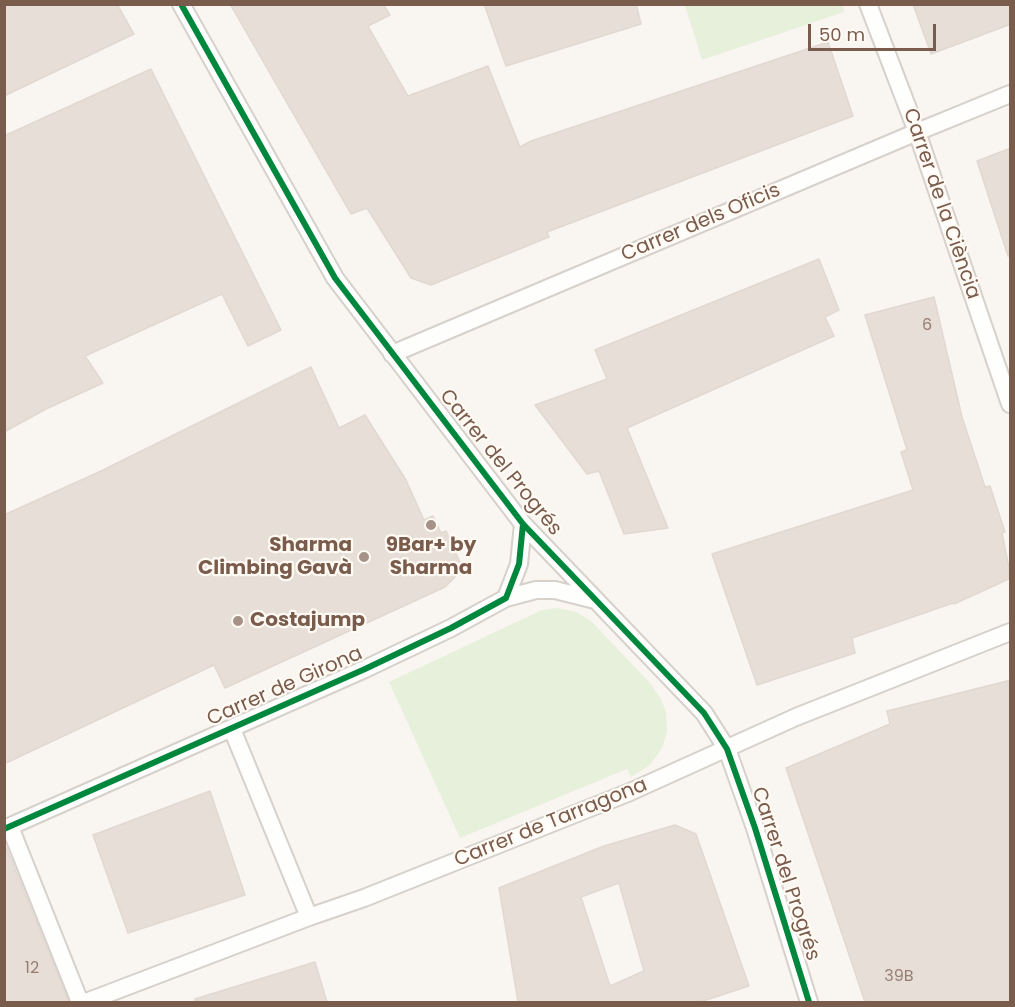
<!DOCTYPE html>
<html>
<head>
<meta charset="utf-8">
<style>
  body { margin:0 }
  #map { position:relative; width:1015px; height:1007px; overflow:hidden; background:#f9f5f0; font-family:Poppins,sans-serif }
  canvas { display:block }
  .frame { position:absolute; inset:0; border:6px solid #7a5c4d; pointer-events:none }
  .scale { position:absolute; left:808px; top:24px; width:128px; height:27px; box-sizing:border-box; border:3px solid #7a5c4d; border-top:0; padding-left:8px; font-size:18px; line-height:21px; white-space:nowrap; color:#7a5c4d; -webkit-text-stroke:4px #fffaf3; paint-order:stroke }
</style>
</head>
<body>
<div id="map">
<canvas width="1015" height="1007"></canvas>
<div class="frame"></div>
<div class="scale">50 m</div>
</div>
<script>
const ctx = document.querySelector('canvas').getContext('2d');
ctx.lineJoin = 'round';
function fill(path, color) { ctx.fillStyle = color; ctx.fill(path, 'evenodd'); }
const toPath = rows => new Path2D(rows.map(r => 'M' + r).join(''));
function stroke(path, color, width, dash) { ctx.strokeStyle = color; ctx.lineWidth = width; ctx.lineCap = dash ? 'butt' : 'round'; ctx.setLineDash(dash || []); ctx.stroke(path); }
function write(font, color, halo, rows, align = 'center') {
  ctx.font = font + ' Poppins,sans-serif'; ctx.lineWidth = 4.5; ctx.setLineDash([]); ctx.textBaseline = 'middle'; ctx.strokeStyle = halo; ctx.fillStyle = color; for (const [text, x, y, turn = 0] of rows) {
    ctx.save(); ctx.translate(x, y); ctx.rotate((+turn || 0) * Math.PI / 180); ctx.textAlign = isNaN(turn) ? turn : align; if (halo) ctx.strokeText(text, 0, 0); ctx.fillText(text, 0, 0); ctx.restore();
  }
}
const green = toPath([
  [843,5,844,12,702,60,685,5],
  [557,608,576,612,591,621,650,683,661,699,666,712,667,732,662,748,650,765,631,777,627,769,460,838,389,682,542,610]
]);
const building = toPath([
  [4,4,117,4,134,34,4,96,4,4],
  [230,4,383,4,390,15,368,26,408,96,488,66,520,147,531,141,828,42,853,116,547,232,549,237,431,285,411,278,367,208,351,214,230,4],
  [484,4,636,4,641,24,506,66,484,4],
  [913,4,1011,4,1011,24,931,54,913,4],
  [151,69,281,330,248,346,222,294,85,356,103,383,46,409,4,432,4,136,151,69],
  [1011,148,1011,255,1008,256,977,161,1011,148],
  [819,259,839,310,825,317,834,336,627,428,668,528,624,534,599,471,587,474,535,405,607,379,595,350,819,259],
  [934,297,962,417,985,487,990,486,1005,532,1002,533,1011,578,954,604,953,603,852,638,855,653,757,685,712,554,913,490,901,452,907,450,865,315,934,297],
  [311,367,339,428,365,415,406,480,424,520,433,516,441,533,446,531,463,569,445,587,225,688,214,665,4,764,4,515,101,471,311,367],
  [1011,680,1011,1002,865,1002,786,768,890,724,887,711,1011,680],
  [210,791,245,895,128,933,93,835,210,791],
  [675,825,696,834,749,986,700,1002,518,1002,499,888,604,846,675,825],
  [619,883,644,971,610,986,581,897,619,883],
  [4,842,69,1002,4,1002,4,842],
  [315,962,327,1002,195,1002,195,999,315,962]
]);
const street = toPath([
  [181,4,335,278,523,524,704,713,727,749,755,828,809,1002],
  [868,4,917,132,1010,404],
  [392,354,917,132,1010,94],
  [506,598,536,590,555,590,595,600],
  [232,729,309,917],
  [10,827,80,1002],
  [4,829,365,669,451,628,506,598,519,564,523,524],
  [86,1002,309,917,364,898,630,792,796,717,1010,632]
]);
const cycleway = toPath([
  [181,4,335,278,523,524,704,713,727,749,755,828,809,1002],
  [4,829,365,669,451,628,506,598,519,564,523,524]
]);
const markers = [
  [431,525,6,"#a69286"],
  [364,557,6,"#a69286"],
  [238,621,6,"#a69286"]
];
const numberNames = [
  ["6",927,326],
  ["12",32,969],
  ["39B",899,977]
];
const streetNames = [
  ["Carrer de la Ciència",941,204,71],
  ["Carrer dels Oficis",701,223,-23],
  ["Carrer del Progrés",500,463,51],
  ["Carrer de Girona",285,687,-24],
  ["Carrer de Tarragona",551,823,-22],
  ["Carrer del Progrés",785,874,72]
];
const poiNames = [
  ["Sharma",352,546],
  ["Climbing Gavà",352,569],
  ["9Bar+ by",431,546,"center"],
  ["Sharma",431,569,"center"],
  ["Costajump",250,621,"left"]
];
fill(green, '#e7f0db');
fill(building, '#e6ded7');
stroke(building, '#e2d8d2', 1.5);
stroke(street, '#d7d1cb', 20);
stroke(street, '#fefefd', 16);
stroke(cycleway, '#00873e', 6);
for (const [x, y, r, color] of markers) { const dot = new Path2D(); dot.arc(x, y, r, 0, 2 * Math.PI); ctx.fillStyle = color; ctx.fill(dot); stroke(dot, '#fffaf3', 2); }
write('16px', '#977e72', null, numberNames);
write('20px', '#7a5c4d', '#fffaf3', streetNames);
write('bold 20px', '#7a5c4d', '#fffaf3', poiNames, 'right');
</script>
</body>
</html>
